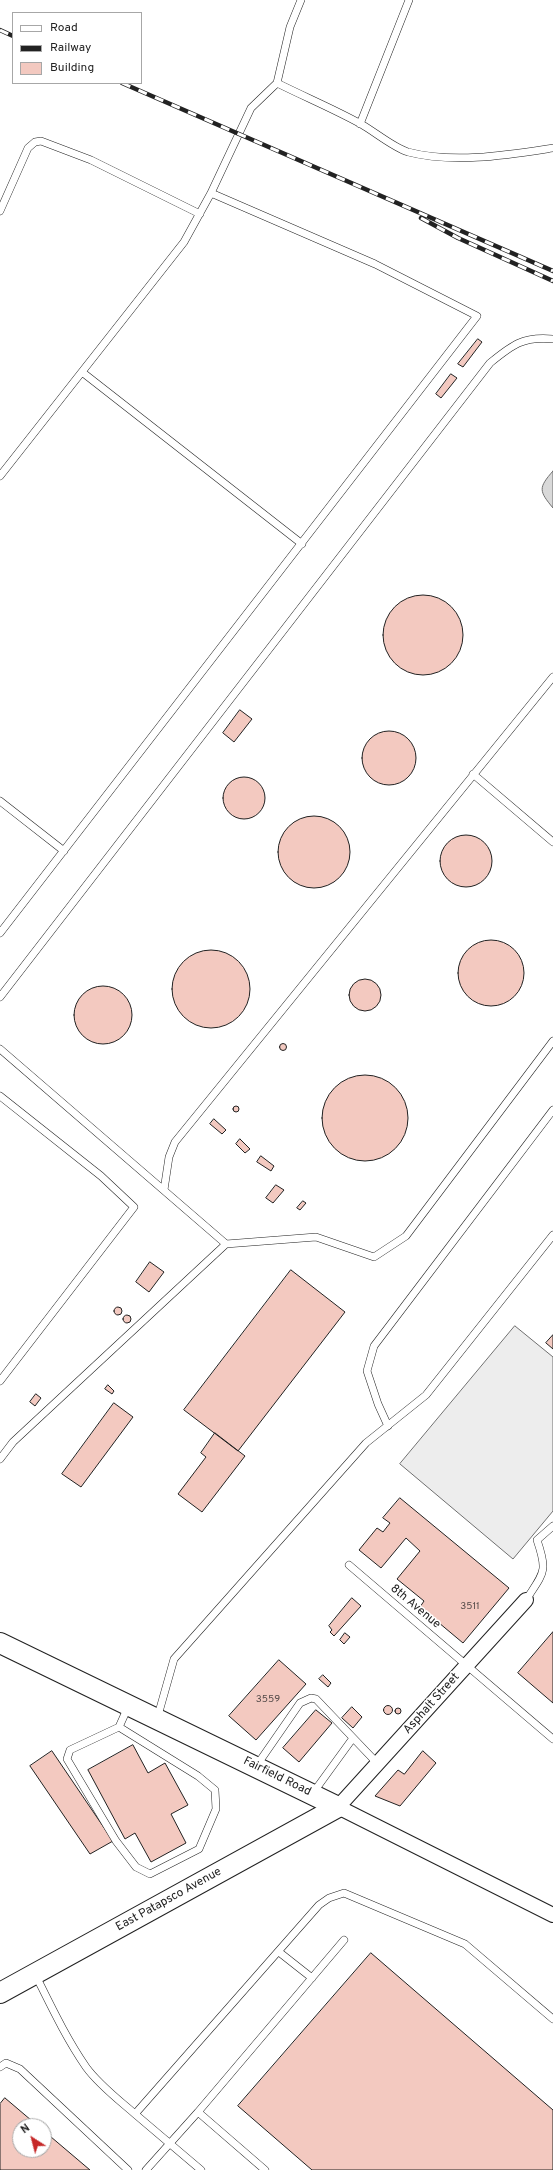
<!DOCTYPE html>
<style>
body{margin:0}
#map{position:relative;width:553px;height:2170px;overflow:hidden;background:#fff;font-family:Overpass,sans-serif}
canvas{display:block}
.legend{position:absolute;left:12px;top:12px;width:130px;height:72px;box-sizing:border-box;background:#fff;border:1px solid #a7a7a7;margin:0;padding:5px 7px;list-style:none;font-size:12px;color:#222}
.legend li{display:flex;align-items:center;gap:8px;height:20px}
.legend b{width:20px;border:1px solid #a7a7a7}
.north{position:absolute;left:12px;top:2118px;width:40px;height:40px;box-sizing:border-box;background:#fff;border:1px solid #a7a7a7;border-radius:50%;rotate:324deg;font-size:11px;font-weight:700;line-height:16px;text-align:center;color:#222}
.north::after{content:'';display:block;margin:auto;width:14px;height:18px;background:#c62828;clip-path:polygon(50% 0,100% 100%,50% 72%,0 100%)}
</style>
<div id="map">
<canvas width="553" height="2170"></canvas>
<ul class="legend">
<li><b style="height:5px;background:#fff"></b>Road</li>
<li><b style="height:5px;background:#222"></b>Railway</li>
<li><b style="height:11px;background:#f3c9c0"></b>Building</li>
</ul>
<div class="north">N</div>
</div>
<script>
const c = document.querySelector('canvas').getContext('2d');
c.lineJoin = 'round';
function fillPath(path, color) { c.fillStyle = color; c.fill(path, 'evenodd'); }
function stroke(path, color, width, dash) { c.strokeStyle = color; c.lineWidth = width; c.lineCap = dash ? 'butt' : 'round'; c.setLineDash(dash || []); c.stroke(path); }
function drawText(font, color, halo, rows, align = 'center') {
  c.font = font + ' Overpass,sans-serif'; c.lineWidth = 3; c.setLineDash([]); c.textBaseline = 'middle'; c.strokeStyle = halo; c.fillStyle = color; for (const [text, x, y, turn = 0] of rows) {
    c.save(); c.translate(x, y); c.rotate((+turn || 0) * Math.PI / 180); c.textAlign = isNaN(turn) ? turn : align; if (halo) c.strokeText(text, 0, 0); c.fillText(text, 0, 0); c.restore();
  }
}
const parking = new Path2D(`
 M515 1326 553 1357V1511L513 1559 400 1464Z`);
fillPath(parking, '#ededed');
stroke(parking, '#6f6f6f', 1);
const water = new Path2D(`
 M553 471V508C539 491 538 488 553 471Z`);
fillPath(water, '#d9d9d9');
stroke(water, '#6f6f6f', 1);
const building = new Path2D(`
 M478 339 482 342 463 367 458 364Z
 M451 374 457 378 441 398 436 394Z
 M383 635a40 40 0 1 1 80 0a40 40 0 1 1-80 0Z
 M240 710 252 719 234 742 223 733Z
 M362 758a27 27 0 1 1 54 0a27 27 0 1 1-54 0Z
 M223 798a21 21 0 1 1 42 0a21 21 0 1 1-42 0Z
 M278 852a36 36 0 1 1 72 0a36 36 0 1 1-72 0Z
 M440 861a26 26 0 1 1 52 0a26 26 0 1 1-52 0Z
 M458 973a33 33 0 1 1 66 0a33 33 0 1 1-66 0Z
 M172 989a39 39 0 1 1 78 0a39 39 0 1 1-78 0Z
 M349 995a16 16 0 1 1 32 0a16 16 0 1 1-32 0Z
 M74 1015a29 29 0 1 1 58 0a29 29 0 1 1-58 0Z
 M279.5 1047a3.5 3.5 0 1 1 7 0a3.5 3.5 0 1 1-7 0Z
 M322 1118a43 43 0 1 1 86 0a43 43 0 1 1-86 0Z
 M233 1109a3 3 0 1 1 6 0a3 3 0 1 1-6 0Z
 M214 1119 226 1130 222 1134 210 1124Z
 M240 1139 250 1149 245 1153 236 1144Z
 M261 1156 274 1166 271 1171 257 1162Z
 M276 1185 284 1190 273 1203 266 1198Z
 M303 1201 306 1203 300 1210 297 1208Z
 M150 1262 164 1272 149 1292 136 1282Z
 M291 1270 345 1312 238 1451 184 1410Z
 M114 1311a4 4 0 1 1 8 0a4 4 0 1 1-8 0Z
 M123 1319a4 4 0 1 1 8 0a4 4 0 1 1-8 0Z
 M553 1335V1349L546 1343Z
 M108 1385 114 1391 112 1394 105 1389Z
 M36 1394 41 1398 35 1406 30 1402Z
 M114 1403 133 1417 81 1487 62 1474Z
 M215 1433 245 1456 202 1512 178 1494 206 1457 201 1453Z
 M400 1498 509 1588 463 1643 420 1607 424 1601 397 1579 420 1551 406 1538 381 1568 359 1550 377 1528 383 1532 390 1523 383 1518Z
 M352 1598 361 1606 334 1636 330 1632 332 1630 329 1626Z
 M553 1632V1703L518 1673Z
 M345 1633 350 1637 344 1644 340 1640Z
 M279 1660 306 1684 256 1740 229 1716Z
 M323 1675 331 1683 328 1687 319 1679Z
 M383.5 1710a4.5 4.5 0 1 1 9 0a4.5 4.5 0 1 1-9 0Z
 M352 1707 362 1717 353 1728 342 1718Z
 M395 1711a3 3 0 1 1 6 0a3 3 0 1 1-6 0Z
 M316 1710 332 1723 299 1762 283 1748Z
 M133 1745 148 1773 165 1763 188 1805 171 1814 186 1843 151 1862 135 1833 125 1839 88 1770Z
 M52 1751 113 1841 90 1854 30 1766Z
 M423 1751 436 1763 400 1806 375 1796 398 1770 404 1774Z
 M371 1953 553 2110V2170H312L238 2106Z
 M5 2098 38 2126H20V2150H44V2131L90 2170H0V2104Z`);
fillPath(building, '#f3c9c0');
stroke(building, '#222', 1);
const lane = new Path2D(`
 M277 83C305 97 334 109 361 124 375 132 394 148 408 152 454 164 507 155 553 148
 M360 124 409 0
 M211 193 251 108 277 83 290 27 301 0
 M0 211 28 148 35 142 41 141 91 160 200 214
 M82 372 302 544
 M0 476 184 242 211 193 375 264 477 316 0 933
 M473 774 553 842
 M0 801 64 851
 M0 997 490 363C512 345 523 336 553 339
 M0 1049 226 1244 13 1442 0 1459
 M0 1096 101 1176 134 1207 0 1381
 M164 1190 169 1157 175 1142 553 677
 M226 1244 316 1237 374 1257 406 1236 553 1041
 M388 1426 378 1404 367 1371 374 1346 553 1110
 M349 1565 553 1739
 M526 1600C544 1572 548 1572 537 1540L553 1526
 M157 1719 174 1659 366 1443 426 1395 553 1235
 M119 1727 198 1776 215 1790 216 1809 199 1849 150 1874 136 1867 116 1841 67 1759 70 1750 119 1727 128 1707
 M257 1765 300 1703 311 1698 316 1699 378 1764
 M313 1793 353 1738
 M279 1952 312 1978
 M35 1974C51 2006 66 2038 86 2067 99 2085 119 2100 135 2114
 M0 2067 6 2063 20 2069 128 2170
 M198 2112 344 1940
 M146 2170 198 2112 265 2170
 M201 2170 135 2114 319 1905 329 1898 344 1893 465 1944 553 2019`);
const street = new Path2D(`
 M526 1600 338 1807 553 1915`);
const secondary = new Path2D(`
 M0 1643 338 1807
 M0 1993 338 1807`);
stroke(lane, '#222', 8);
stroke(street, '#222', 16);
stroke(secondary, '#222', 22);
stroke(lane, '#fff', 7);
stroke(street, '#fff', 14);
stroke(secondary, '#fff', 20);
const rail = new Path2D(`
 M0 30 13 36
 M122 83 553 271
 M421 218 458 238 553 281`);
stroke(rail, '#222', 4.5);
stroke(rail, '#fff', 3, [9]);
drawText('10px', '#564c4a', null, [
 ["3511",470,1607],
 ["3559",268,1700]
]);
drawText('12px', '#222', '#fff', [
 ["8th Avenue",415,1607,40],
 ["Asphalt Street",432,1704,-48],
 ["Fairfield Road",277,1777,26],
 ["East Patapsco Avenue",169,1900,-29]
]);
</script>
